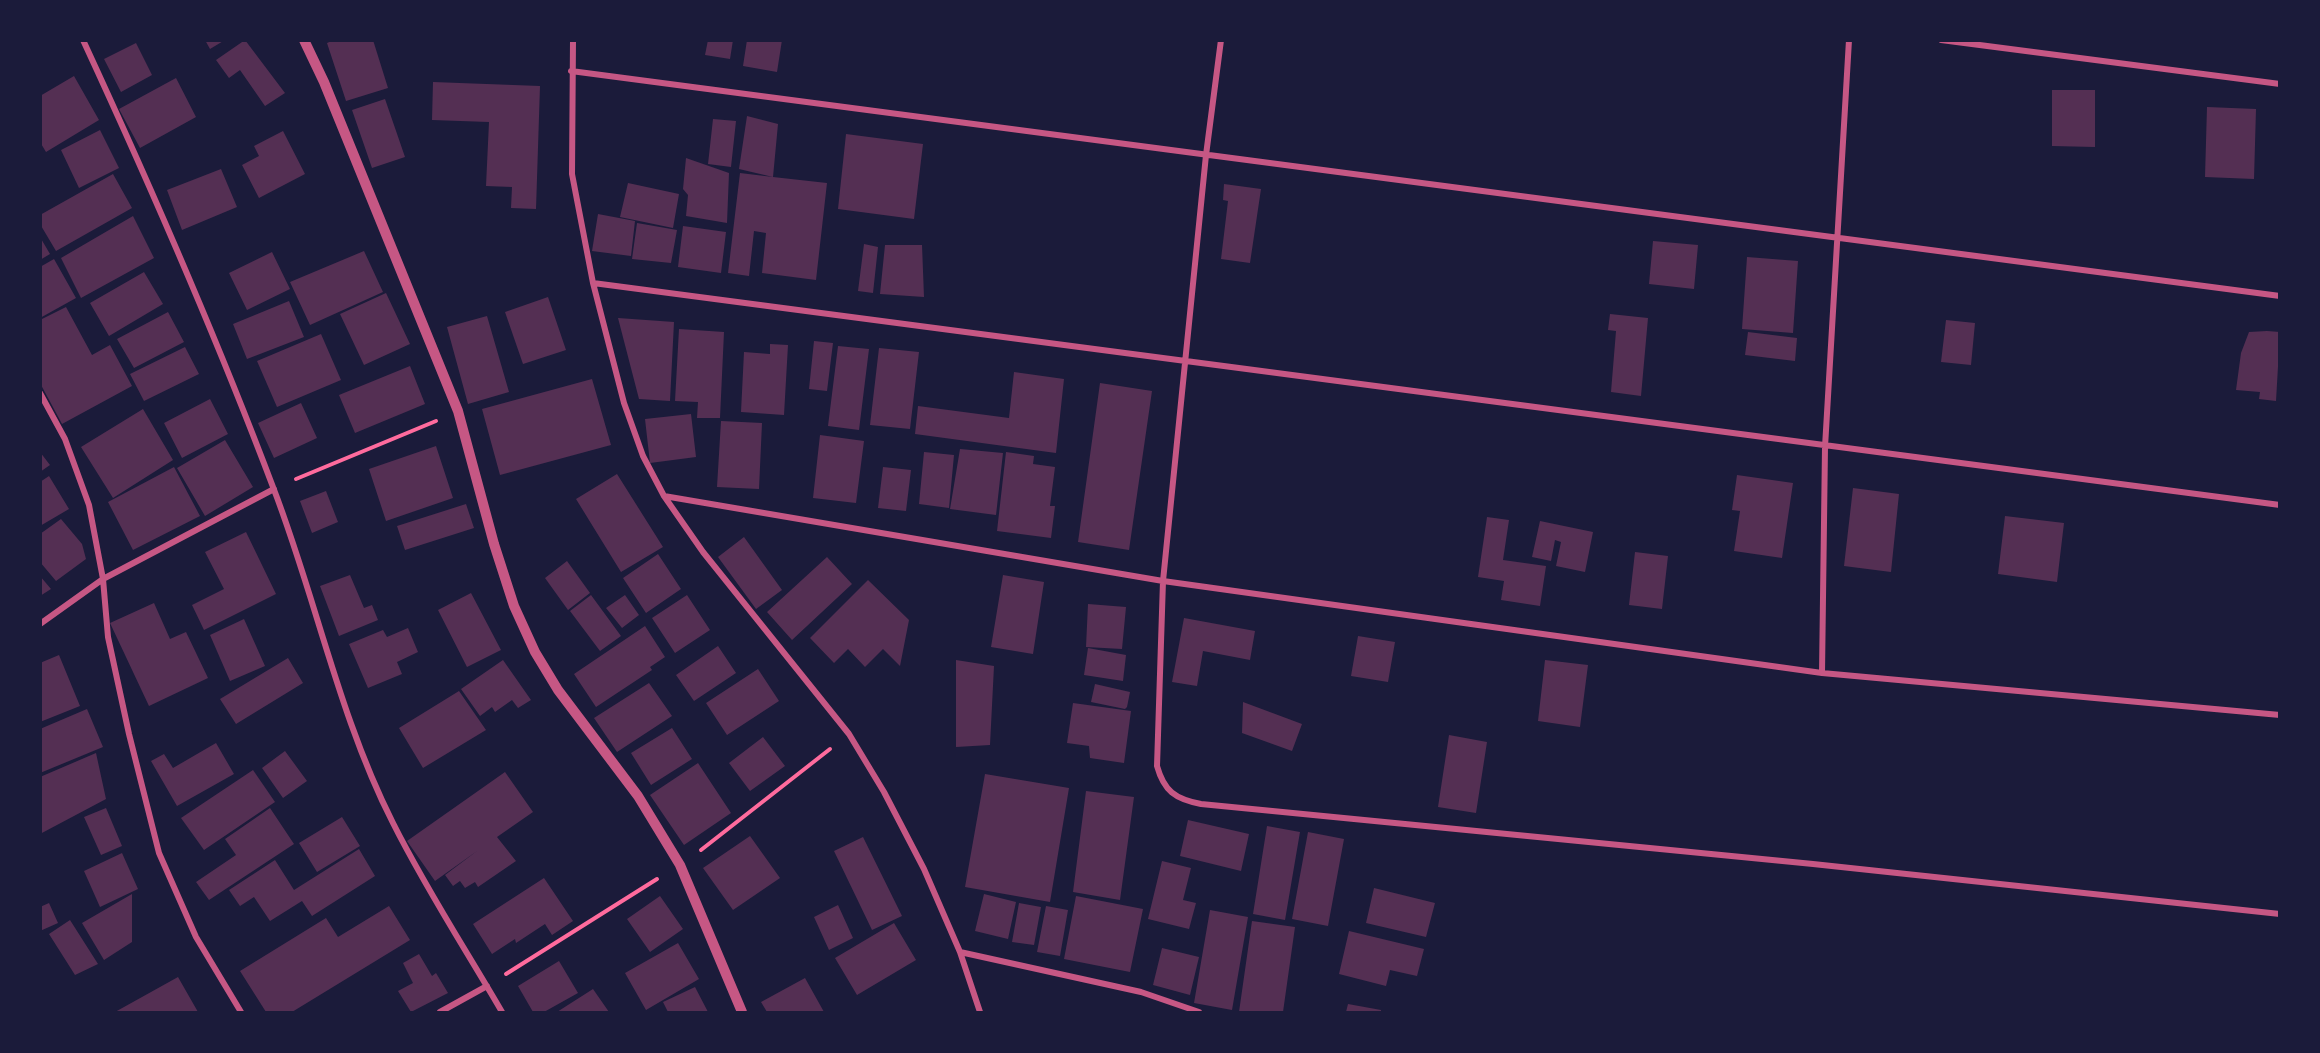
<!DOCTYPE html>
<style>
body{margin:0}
#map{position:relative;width:2320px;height:1053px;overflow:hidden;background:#1b1b3a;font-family:Barlow,sans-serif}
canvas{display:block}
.frame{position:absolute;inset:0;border:42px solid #1b1b3a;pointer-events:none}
</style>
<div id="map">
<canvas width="2320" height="1053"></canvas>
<div class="frame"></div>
</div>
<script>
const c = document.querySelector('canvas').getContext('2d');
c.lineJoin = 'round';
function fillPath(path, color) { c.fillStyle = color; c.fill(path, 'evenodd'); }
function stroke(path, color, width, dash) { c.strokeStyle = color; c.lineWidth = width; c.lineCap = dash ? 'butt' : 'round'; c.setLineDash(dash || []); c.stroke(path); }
fillPath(new Path2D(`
 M205 40H225L210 49Z
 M245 40 285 93 265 106 240 70 229 78 216 60Z
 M334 40H373L388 88 346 101 327 43Z
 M708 40H733L730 59 705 55Z
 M747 40H782L777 72 743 66Z
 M136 43 152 75 121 92 104 59Z
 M74 76 99 120 46 152 40 142V96Z
 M176 78 196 117 140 148 119 109Z
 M433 82 540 86 536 209 511 208 512 187 486 186 489 122 432 120Z
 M2052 90H2095V147L2052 146Z
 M385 99 405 157 372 168 352 110Z
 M2207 107 2256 109 2254 179 2205 177Z
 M747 116 778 124 773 177 827 183 816 280 762 273 766 233 754 231 749 276 728 273 740 173 773 177 739 169Z
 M713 119 736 121 731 167 708 164Z
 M100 130 119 168 79 188 61 150Z
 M283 131 305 174 259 198 242 165 259 156 254 146Z
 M846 134 923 144 914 219 838 209Z
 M686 158 729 173 727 223 686 216 688 195 683 189Z
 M221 169 237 207 182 230 167 190Z
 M113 174 132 208 56 251 40 224V215Z
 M628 183 679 194 673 228 620 217Z
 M1224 184 1261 189 1250 263 1221 259 1228 201 1223 200Z
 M598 214 635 221 631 256 592 251Z
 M133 216 154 258 81 298 61 258Z
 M637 223 677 230 671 263 632 259Z
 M683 226 726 232 721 273 678 267Z
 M40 237 50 254 40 260Z
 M1653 241 1698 245 1694 289 1649 284Z
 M864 244 878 247 873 293 858 291Z
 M885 245H922L924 297 880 294Z
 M364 251 383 292 310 325 290 282Z
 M272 252 290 289 247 310 229 273Z
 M1747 257 1798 261 1793 333 1742 329Z
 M54 259 76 298 40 318V267Z
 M144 272 163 304 109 336 90 303Z
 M386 293 410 344 364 365 340 314Z
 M548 297 566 350 523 364 505 312Z
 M289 301 304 337 247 359 233 324Z
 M66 307 92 355 110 345 132 386 62 424 40 383V320Z
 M168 312 184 342 134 368 117 339Z
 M1610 314 1648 318 1641 396 1611 392 1616 331 1608 330Z
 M487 316 509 392 468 404 447 327Z
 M618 318 674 322 670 401 639 399Z
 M1946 320 1975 323 1971 365 1941 362Z
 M679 329 724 332 720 418H697L698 402 675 401Z
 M2267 331 2280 332 2276 401 2259 399 2260 392 2236 390 2241 353 2249 332Z
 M1748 332 1797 338 1795 361 1745 355Z
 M321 334 341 380 277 407 257 361Z
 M814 341 833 343 827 391 809 389Z
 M770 344 788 345 784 415 741 412 744 352 770 354Z
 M838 346 869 349 859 430 828 426Z
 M185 347 199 374 144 401 130 374Z
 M879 348 919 352 910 429 870 425Z
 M410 366 425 404 355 433 339 395Z
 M1014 372 1064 379 1056 453 915 434 918 406 1009 418Z
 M592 379 611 445 500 475 482 409Z
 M1100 383 1152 391 1129 550 1078 542Z
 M210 399 228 434 182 458 164 423Z
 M301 403 317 438 274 458 258 423Z
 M143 409 173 460 113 498 81 447Z
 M691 414 696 457 650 463 645 419Z
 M721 421 762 423 759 489 717 487Z
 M820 435 864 441 856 503 813 498Z
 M225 440 253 487 205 516 177 468Z
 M436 446 453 498 386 521 369 469Z
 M960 449 1003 453 996 515 950 509Z
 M40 452 50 465 40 472Z
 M924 452 954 455 949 508 919 504Z
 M1006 452 1034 456 1033 464 1055 467 1050 506H1055L1051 538 997 531Z
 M174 467 200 516 133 550 108 502Z
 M883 467 911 470 906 511 878 508Z
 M617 474 663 547 621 572 576 499Z
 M1737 475 1793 483 1782 558 1734 551 1740 511 1732 510Z
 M49 476 69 509 40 526V482Z
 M1853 488 1899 494 1891 572 1844 566Z
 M326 491 338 522 312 533 300 501Z
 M466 504 474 528 405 550 397 526Z
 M2005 516 2064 523 2057 582 1998 574Z
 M1487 517 1509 520 1503 560 1546 566 1540 606 1501 600 1504 581 1478 577Z
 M61 519 82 544 86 559 56 581 40 562V534Z
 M1540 521 1593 532 1585 572 1556 566 1561 542 1555 540 1551 561 1532 557Z
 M246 532 276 594 204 630 192 605 224 589 205 552Z
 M744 537 782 590 756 609 718 557Z
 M1635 552 1668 556 1662 609 1629 605Z
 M658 554 681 589 646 613 623 578Z
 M827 557 852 584 792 640 767 612Z
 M567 561 590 593 568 610 545 578Z
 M350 575 364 608 372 605 378 620 339 636 320 586Z
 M1003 575 1044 582 1033 654 991 647Z
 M40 576 51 589 40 596Z
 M868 580 909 620 900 666 883 649 865 667 848 649 834 663 810 638Z
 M471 593 501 650 467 667 438 610Z
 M591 595 621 636 600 651 570 611Z
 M625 595 639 615 622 628 606 608Z
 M687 595 710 630 675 653 652 618Z
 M154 603 170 639 186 632 208 678 149 706 110 623Z
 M1088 604 1126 607 1122 649 1086 647Z
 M1184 618 1255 631 1250 660 1203 651 1197 686 1172 682Z
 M244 619 265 666 230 681 210 635Z
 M645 626 665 657 650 667 652 670 596 707 574 674Z
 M408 628 418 652 397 662 402 674 368 688 349 644 383 630 387 637Z
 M1358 636 1395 642 1388 682 1351 676Z
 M718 646 736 673 694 701 676 675Z
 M1088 648 1126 655 1123 681 1084 675Z
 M59 655 80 706 40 722V663Z
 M288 658 303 683 236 724 220 699Z
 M503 660 531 700 518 708 512 700 495 712 492 707 480 716 461 689Z
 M956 660 994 666 990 745 956 747Z
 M1545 660 1588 665 1580 727 1538 721Z
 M758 669 779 701 727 735 706 703Z
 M649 683 672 716 617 752 594 718Z
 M1095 684 1130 692 1127 707 1125 709 1091 702Z
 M459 691 486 730 423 768 399 728Z
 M1243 702 1302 724 1292 751 1242 733Z
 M1073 703 1131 711 1124 763 1090 758 1089 746 1067 743Z
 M87 709 103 747 40 773V729Z
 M672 728 692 759 651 785 631 753Z
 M1449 735 1487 742 1476 813 1438 807Z
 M763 737 785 766 750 791 729 763Z
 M216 743 234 774 177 806 151 761 164 754 173 768Z
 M285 751 307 781 283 798 262 768Z
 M96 753 106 799 40 834V777Z
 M698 763 731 813 684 845 650 795Z
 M253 770 275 802 204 850 181 818Z
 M505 772 533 812 497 837 516 861 478 887 475 882 465 888 460 881 453 886 445 875 477 851 435 881 407 841Z
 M985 774 1069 788 1050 902 965 887Z
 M1086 791 1134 797 1120 900 1073 892Z
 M106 808 122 846 101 855 84 817Z
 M270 808 294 844 209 900 196 882 236 855 225 839Z
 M342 817 360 846 317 872 299 843Z
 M1188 820 1249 834 1241 871 1180 856Z
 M1267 826 1300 832 1285 920 1253 914Z
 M1308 832 1344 839 1328 926 1292 919Z
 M750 836 780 878 733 910 703 868Z
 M863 837 902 916 872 930 834 851Z
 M359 849 375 876 312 916 302 901 270 921 254 897 240 906 229 890 275 860 294 890Z
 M122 853 138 889 100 907 84 871Z
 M1162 861 1191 868 1183 900 1196 903 1189 929 1148 919Z
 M544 878 573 921 552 935 545 924 516 943 515 939 492 954 473 924Z
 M1374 888 1435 903 1426 937 1366 923Z
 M132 894V942L104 960 82 923Z
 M984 894 1016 902 1008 939 975 931Z
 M660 896 683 929 650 952 627 919Z
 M1076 896 1143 909 1130 972 1064 959Z
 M49 903 58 923 40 931V907Z
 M1019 903 1041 907 1034 945 1012 942Z
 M838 905 853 938 829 950 814 917Z
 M389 906 410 940 292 1012H266L240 971 326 918 338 937Z
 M1046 906 1068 910 1060 956 1037 952Z
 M1210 910 1248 917 1232 1010 1194 1003Z
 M70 920 98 964 75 975 49 934Z
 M1252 921 1295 927 1283 1012H1239Z
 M894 923 916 960 857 995 835 958Z
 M1349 931 1424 949 1417 976 1390 970 1386 986 1339 974Z
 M678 943 699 979 646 1010 625 973Z
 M1162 948 1199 957 1190 995 1153 985Z
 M419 954 432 976 436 973 448 993 411 1012 398 991 413 983 403 963Z
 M559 961 578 993 544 1012H533L518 986Z
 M178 977 198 1012H115Z
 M805 978 824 1012H767L761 1002Z
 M695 987 708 1012H668L663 1002Z
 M593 989 609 1012H557Z
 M1348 1004 1381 1010V1012H1346Z`), '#542f53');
stroke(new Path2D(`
 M296 479 436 421
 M701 850 830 749
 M506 974 657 879`), '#ff6b9d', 4);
stroke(new Path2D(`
 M83 40C151 187 216 336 273 487 316 598 339 717 393 823 426 889 466 950 502 1012
 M573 40 572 174 593 283 624 403 643 456 664 496 703 552 849 734 884 792 924 869 960 952 980 1012
 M1221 40 1206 155 1163 581 1157 766C1164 791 1175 799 1201 804L1813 864 2280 914
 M1941 40 2280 84
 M571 71 2280 296
 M593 283 2280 505
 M40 393 65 439 89 505 103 579 108 637 129 734 159 853 196 937 241 1012
 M664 496 1163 581 1822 673 2280 715
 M40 624 103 579 274 489
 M1822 673 1825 447 1849 40
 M960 952 1141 992 1199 1012
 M440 1012 487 986`), '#c65784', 6);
stroke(new Path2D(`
 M304 40 324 82 458 411 494 544 514 606 535 652 558 690 638 796 680 865 742 1012`), '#c65784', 10);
</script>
